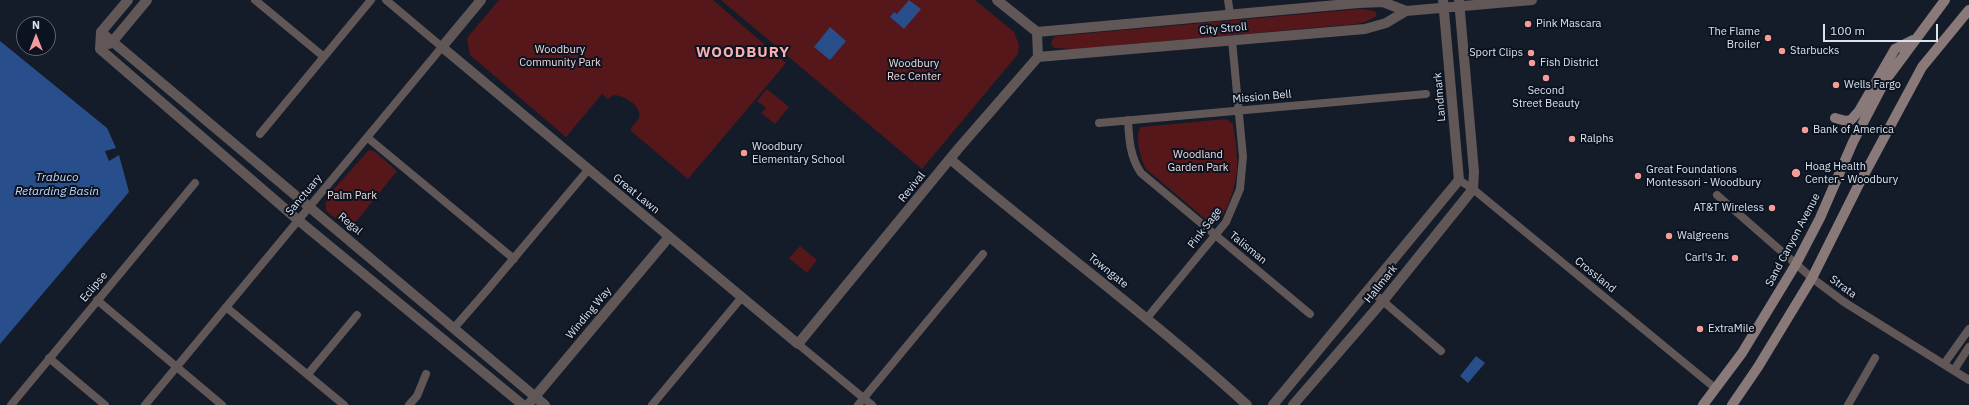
<!DOCTYPE html>
<style>
body{margin:0}
#map{position:relative;width:1969px;height:405px;overflow:hidden;background:#141c2a;font-family:"IBM Plex Sans",sans-serif}
canvas{display:block}
.north{position:absolute;left:16px;top:16px;width:40px;height:40px;box-sizing:border-box;background:#0b1320;border:1px solid #5f6671;border-radius:50%;rotate:0deg;font-size:11px;font-weight:700;line-height:16px;text-align:center;color:#dce2eb}
.north::after{content:'';display:block;margin:auto;width:14px;height:18px;background:#f59b9a;clip-path:polygon(50% 0,100% 100%,50% 72%,0 100%)}
.scale{position:absolute;left:1823px;top:24px;width:115px;height:18px;box-sizing:border-box;border:2px solid #dce2eb;border-top:0;padding-left:5px;font-size:12px;line-height:14px;white-space:nowrap;color:#dce2eb;-webkit-text-stroke:3px #0b1320;paint-order:stroke}
</style>
<div id="map">
<canvas width="1969" height="405"></canvas>
<div class="north">N</div>
<div class="scale">100 m</div>
</div>
<script>
const c = document.querySelector('canvas').getContext('2d');
c.lineJoin = 'round';
function fillPath(path, color) { c.fillStyle = color; c.fill(path, 'evenodd'); }
function stroke(path, color, width, dash) { c.strokeStyle = color; c.lineWidth = width; c.lineCap = dash ? 'butt' : 'round'; c.setLineDash(dash || []); c.stroke(path); }
function drawText(font, color, halo, rows, align = 'center') {
  c.font = font + ' "IBM Plex Sans",sans-serif'; c.lineWidth = 4; c.setLineDash([]); c.textBaseline = 'middle'; c.strokeStyle = halo; c.fillStyle = color; for (const [text, x, y, turn = 0] of rows) {
    c.save(); c.translate(x, y); c.rotate((+turn || 0) * Math.PI / 180); c.textAlign = isNaN(turn) ? turn : align; if (halo) c.strokeText(text, 0, 0); c.fillText(text, 0, 0); c.restore();
  }
}
fillPath(new Path2D(`
 M499 0H713L786 63 688 179 631 131V128C633 125 638 121 639 118 643 105 622 95 614 95L608 99 602 94 566 137 470 55 467 38Z
 M721 0H975L1014 32 1019 45 1018 54 922 169Z
 M1360 9 1375 11 1377 16 1365 22 1356 24 1075 49 1055 48 1051 45 1053 38 1057 36Z
 M767 89 789 107 775 124 761 113 766 108 757 101Z
 M1226 119 1233 124C1235 139 1238 153 1237 168 1237 181 1226 225 1210 223L1146 169C1141 161 1134 134 1141 127Z
 M369 150 374 151 397 171 350 229 326 211V198Z
 M800 246 817 260 807 273 789 258Z`), '#56171b');
fillPath(new Path2D(`
 M909 0 921 9 904 29 890 17 894 12 897 14Z
 M830 27 846 41 830 60 814 47Z
 M0 41 107 128 116 148 105 151 109 161 119 155 129 192 0 344Z
 M1476 356 1485 363 1468 383 1460 376Z`), '#294e8c');
stroke(new Path2D(`
 M255 0 324 57
 M1228 0 1230 14
 M1128 120C1129 139 1130 157 1141 173L1310 314
 M1099 123 1426 94
 M260 134 371 0
 M368 138 514 259
 M1459 180 1473 189 1715 388
 M1717 195 1812 278 1844 302 1969 380
 M1370 290 1441 351
 M97 300 222 405
 M226 307 344 405
 M1147 318 1226 222 1240 189 1243 157 1232 40
 M454 328 488 289 588 170
 M798 344 872 405
 M49 358 105 405
 M1944 364 1969 329
 M1954 370 1969 347
 M308 374 357 315
 M11 405 195 183
 M145 405 442 47 386 0
 M409 405 417 396 426 374
 M652 405 742 297
 M858 405 983 254
 M1848 405 1875 358`), '#615757', 8);
stroke(new Path2D(`
 M481 0 442 47 798 344 958 149 1038 57 1037 32 997 0
 M101 32 545 405
 M1037 32 1359 3 1383 2 1406 11
 M109 44 113 41 147 0
 M100 49 298 220 523 405
 M100 49 101 32 128 0
 M1038 57 1365 29 1386 23 1406 11 1532 0
 M950 159C1048 242 1152 318 1247 405
 M528 405 669 237
 M1273 405 1459 180 1443 0
 M1293 405 1383 301 1473 189 1474 172 1459 0`), '#615757', 10);
stroke(new Path2D(`
 M1835 118 1846 121 1851 120 1859 111 1895 49 1913 40
 M1703 405 1742 353 1796 264 1820 218 1853 142 1885 81 1945 0
 M1732 405 1758 367 1812 278 1858 186 1922 67 1969 10`), '#897978', 10);
for (const [x, y, r, color] of [
 [1528,24,4,"#f59b9a"],
 [1768,38,4,"#f59b9a"],
 [1782,51,4,"#f59b9a"],
 [1531,53,4,"#f59b9a"],
 [1532,63,4,"#f59b9a"],
 [1546,78,4,"#f59b9a"],
 [1836,85,4,"#f59b9a"],
 [1805,130,4,"#f59b9a"],
 [1572,139,4,"#f59b9a"],
 [744,153,4,"#f59b9a"],
 [1796,173,5,"#f59b9a"],
 [1638,176,4,"#f59b9a"],
 [1772,208,4,"#f59b9a"],
 [1669,236,4,"#f59b9a"],
 [1735,258,4,"#f59b9a"],
 [1700,329,4,"#f59b9a"]
]) { const dot = new Path2D(); dot.arc(x, y, r, 0, 2 * Math.PI); c.fillStyle = color; c.fill(dot); stroke(dot, '#0b1320', 1.5); }
drawText('11px', '#dce2eb', '#0b1320', [
 ["Pink Mascara",1536,24],
 ["The Flame",1760,32,"right"],
 ["Broiler",1760,45,"right"],
 ["Starbucks",1790,51],
 ["Sport Clips",1523,53,"right"],
 ["Fish District",1540,63],
 ["Wells Fargo",1844,85],
 ["Second",1546,91,"center"],
 ["Street Beauty",1546,104,"center"],
 ["Bank of America",1813,130],
 ["Ralphs",1580,139],
 ["Woodbury",752,147],
 ["Elementary School",752,160],
 ["Hoag Health",1805,167],
 ["Center - Woodbury",1805,180],
 ["Great Foundations",1646,170],
 ["Montessori - Woodbury",1646,183],
 ["AT&T Wireless",1764,208,"right"],
 ["Walgreens",1677,236],
 ["Carl's Jr.",1727,258,"right"],
 ["ExtraMile",1708,329]
], 'left');
drawText('11px', '#dce2eb', '#0b1320', [
 ["City Stroll",1223,29,-5],
 ["Mission Bell",1262,97,-5],
 ["Landmark",1440,97,-95],
 ["Revival",912,187,-51],
 ["Great Lawn",636,194,39],
 ["Sanctuary",304,195,-50],
 ["Regal",350,224,40],
 ["Pink Sage",1205,228,-53],
 ["Sand Canyon Avenue",1793,240,-62],
 ["Talisman",1248,248,39],
 ["Towngate",1108,271,39],
 ["Crossland",1595,275,39],
 ["Hallmark",1381,284,-51],
 ["Eclipse",94,287,-50],
 ["Strata",1843,287,36],
 ["Winding Way",589,313,-50]
]);
drawText('11px', '#f1d8d7', '#0b1320', [
 ["Woodbury",560,50],
 ["Community Park",560,63],
 ["Woodbury",914,64],
 ["Rec Center",914,77],
 ["Woodland",1198,155],
 ["Garden Park",1198,168],
 ["Palm Park",352,196]
]);
drawText('italic 12px', '#bfd6fa', '#0b1320', [
 ["Trabuco",57,178],
 ["Retarding Basin",57,192]
]);
c.letterSpacing = '1px';
drawText('bold 15px', '#f5b1b0', '#0b1320', [
 ["WOODBURY",743,53]
]);
c.letterSpacing = '0px';
</script>
